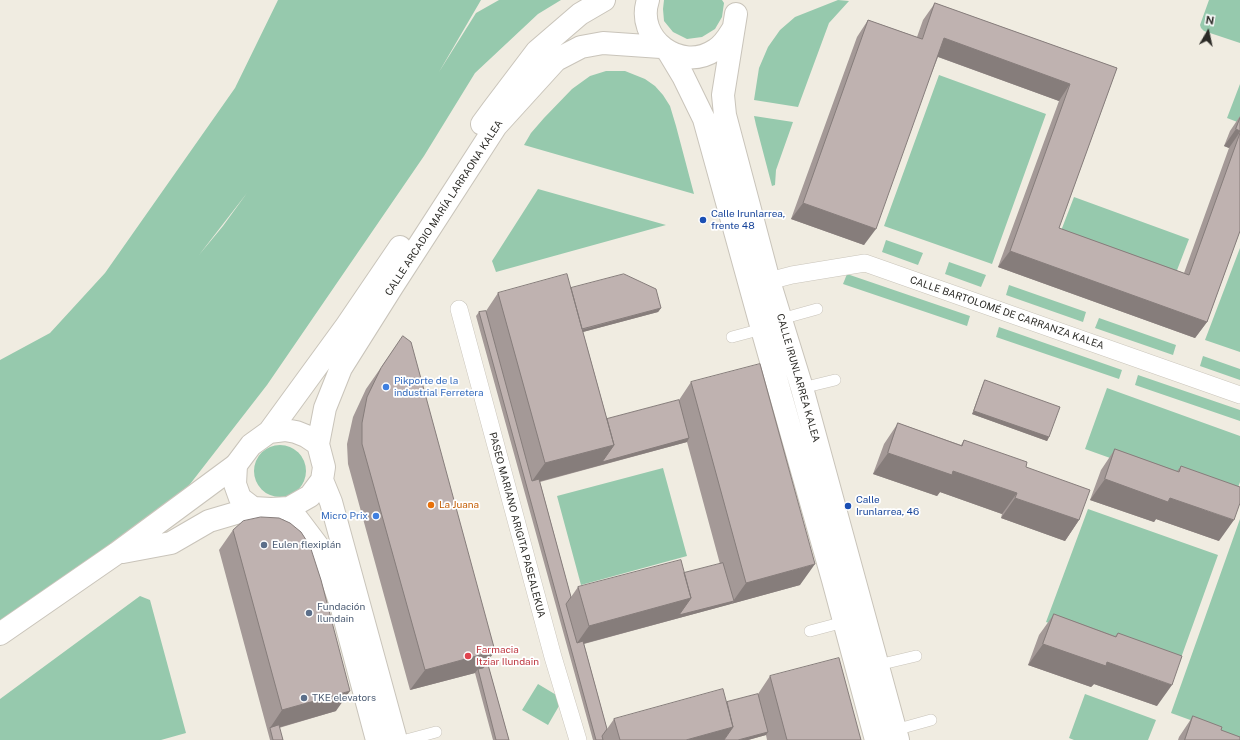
<!DOCTYPE html>
<meta charset="utf-8">
<style>
body{margin:0}
#map{position:relative;width:1240px;height:740px;overflow:hidden;background:#f0ece1;font-family:"Public Sans",sans-serif}
canvas{display:block}
.north{position:absolute;left:1188px;top:12px;width:40px;height:40px;-webkit-text-stroke:3px #fff;paint-order:stroke;rotate:9deg;font-size:11px;font-weight:700;line-height:16px;text-align:center;color:#2b2a26}
.north::after{content:'';display:block;margin:auto;width:14px;height:18px;background:#2b2a26;clip-path:polygon(50% 0,100% 100%,50% 72%,0 100%)}
</style>
<div id="map">
<canvas width="1240" height="740"></canvas>
<div class="north">N</div>
</div>
<script>
const c = document.querySelector('canvas').getContext('2d');
c.lineJoin = 'round';
function fillPath(path, color) { c.fillStyle = color; c.fill(path, 'evenodd'); }
function stroke(path, color, width, dash) { c.strokeStyle = color; c.lineWidth = width; c.lineCap = dash ? 'butt' : 'round'; c.setLineDash(dash || []); c.stroke(path); }
function drawText(font, color, halo, rows, align = 'center') {
  c.font = font + ' "Public Sans",sans-serif'; c.lineWidth = 3.5; c.setLineDash([]); c.textBaseline = 'middle'; c.strokeStyle = halo; c.fillStyle = color; for (const [text, x, y, turn = 0] of rows) {
    c.save(); c.translate(x, y); c.rotate((+turn || 0) * Math.PI / 180); c.textAlign = isNaN(turn) ? turn : align; if (halo) c.strokeText(text, 0, 0); c.fillText(text, 0, 0); c.restore();
  }
}
fillPath(new Path2D(`
 M278 0H481L439 72 476 13 499 0H561L538 14 475 73 424 156 267 385 187 488 0 640V360L50 333 105 273 235 88ZM247 193 223 226 199 255Z
 M664 0H722L724 3 722 17 715 29 702 37 687 39 673 32 664 21 663 9Z
 M838 0 849 1 829 23 798 107 754 100 759 68 768 47 780 30 795 17Z
 M1209 0H1240V43L1204 31 1201 28 1200 25Z
 M606 71H625L645 79 655 86 663 95 670 106 676 126 694 194 524 145 531 133 544 118 572 89 590 76Z
 M939 75 1046 114 992 264 884 226Z
 M1240 84V123L1227 118Z
 M754 116 793 122 776 170 775 185 772 186 756 125Z
 M538 189 666 225 496 272 492 261Z
 M1074 197 1189 239 1174 278 1059 236Z
 M886 240 923 253 918 265 882 252Z
 M1240 248V352L1205 340Z
 M949 262 986 275 981 287 945 274Z
 M847 274 970 316 967 326 843 284Z
 M1009 285 1086 312 1083 322 1006 295Z
 M1099 318 1176 345 1173 355 1095 328Z
 M999 327 1122 370 1119 379 996 337Z
 M1203 356 1240 369V380L1200 366Z
 M1138 375 1240 410V421L1135 385Z
 M1107 388 1240 436V482L1233 502 1085 449Z
 M254 471a26 26 0 1 1 52 0a26 26 0 1 1-52 0Z
 M663 468 687 556 581 585 557 496Z
 M1088 509 1218 555 1177 669 1046 622Z
 M1240 519V738L1171 713Z
 M140 596 150 600 186 733 161 740H0V699Z
 M538 684 563 699 548 725 522 710Z
 M1085 694 1156 720 1148 740H1074L1069 738Z`), '#96c9ad');
const service = new Path2D(`
 M781 319 817 309
 M732 337 762 329
 M802 388 835 380
 M810 631 844 622
 M878 665 916 656
 M895 730 931 720
 M406 740 436 732`);
const pedestrian = new Path2D(`
 M769 281 792 275 865 263 1240 395
 M459 309 553 657 578 740`);
const minor = new Path2D(`
 M123 552 171 543 209 521 253 508
 M0 634 117 553 236 465`);
const tertiary = new Path2D(`
 M648 0C635 39 681 73 715 50 724 45 728 37 733 29
 M736 14 723 95 725 115 769 281 802 388 898 740
 M668 51 683 76 704 119 762 329 833 580 876 740
 M482 124 493 109 537 51 580 14 604 0
 M285 430 296 432 306 436 318 444 324 467 322 480 310 496 289 508 271 509 253 508 240 498 235 484 236 465 251 445 269 432Z
 M269 432 347 325 400 247
 M318 444 325 408 341 368 392 287 496 126 556 60 581 47 603 43 661 47
 M322 480 331 502 396 740
 M289 508 323 553 341 605 377 740`);
stroke(service, '#c9c4ba', 12);
stroke(pedestrian, '#c9c4ba', 18);
stroke(minor, '#c9c4ba', 24);
stroke(tertiary, '#c9c4ba', 24);
stroke(service, '#fff', 11);
stroke(pedestrian, '#fff', 17);
stroke(minor, '#fff', 22);
stroke(tertiary, '#fff', 22);
fillPath(new Path2D(`
 M935 3 1117 68 1059 228 1184 273 1229 148 1224 146 1230 131 1240 116V231L1207 322 1195 338 998 267 1059 101 938 57 864 245 791 219 857 37 868 20 917 37 923 20Z
 M571 288 661 308 658 312 583 332 607 419 679 400 691 382 800 585 584 644 607 729 614 719 727 702 758 694 770 676 861 740H767L766 735 748 740H593L476 316 479 312 486 311 498 293ZM687 442 720 564 684 573 578 587 571 597 540 482Z
 M403 336 495 651 487 661 509 740H493L475 673 410 690 348 464 347 444 353 417 366 389Z
 M985 380 1049 437 1047 441 972 414 983 384Z
 M898 423 961 445 964 440 1026 467 1079 520 1065 541 1001 518 1002 514 940 492 937 496 873 474 884 444Z
 M1115 449 1177 471 1181 466 1219 541 1156 519 1154 522 1090 500 1101 470Z
 M233 530 336 711 279 728 283 740H270L219 550Z
 M1054 614 1115 636 1118 633 1157 706 1094 684 1091 687 1028 665 1039 635Z
 M1193 716 1240 740H1178L1179 737Z`), '#a49997');
fillPath(new Path2D(`
 M944 38 1070 84 1059 101 933 55Z
 M1236 129 1240 131V132L1229 148 1224 146Z
 M803 203 876 229 864 245 791 219Z
 M1010 251 1207 322 1195 338 998 267Z
 M661 308 658 312 564 337 567 334Z
 M974 411 1049 437 1047 441 972 414Z
 M689 438 687 442 530 484 545 463 614 445Z
 M888 453 953 471 1017 493 1002 514 940 492 937 496 873 474Z
 M1105 479 1170 498 1234 520 1219 541 1156 519 1154 522 1090 500Z
 M1015 498 1079 520 1065 541 1001 518Z
 M815 564 800 585 731 604 746 583Z
 M691 598 734 601 731 604 575 646 589 626Z
 M1043 644 1107 662 1172 685 1157 706 1094 684 1091 687 1028 665Z
 M495 651 480 672 478 669 475 673 410 690 425 670Z
 M350 691 336 711 270 730V728L282 710Z
 M733 727 724 740H686Z
 M768 732 766 735 748 740H738Z`), '#867d7b');
const building = new Path2D(`
 M935 3 1117 68 1059 228 1189 275 1240 133V231L1207 322 1010 251 1070 84 944 38 876 229 803 203 868 20 922 39Z
 M1240 118V131L1236 129Z
 M567 274 614 445 545 463 498 293Z
 M624 274 656 289 661 308 582 329 571 288Z
 M486 311 532 481 539 479 571 597 566 604 577 643 583 641 607 729 602 736 603 740H596L479 312Z
 M403 336 411 342 495 651 425 670 362 444V423L367 397 381 368Z
 M760 364 815 564 746 583 691 382Z
 M985 380 1060 407 1049 437 974 411Z
 M679 400 689 438 602 462 614 445 607 419Z
 M898 423 962 446 964 440 1027 462 1026 467 1090 490 1079 520 1015 498 1017 493 953 471 952 475 888 453Z
 M1115 449 1179 472 1181 466 1240 487V503L1234 520 1170 498 1168 502 1105 479Z
 M261 517 279 518 290 523 301 532 310 546 321 580 350 691 282 710 233 530 243 521Z
 M681 560 691 598 589 626 578 587Z
 M723 563 734 601 679 615 691 598 684 573Z
 M1054 614 1116 637 1118 633 1182 656 1172 685 1107 662 1106 666 1043 644Z
 M839 658 861 740H787L770 676Z
 M487 661 509 740H496L478 669 483 668Z
 M723 689 733 727 686 740H620L614 719Z
 M758 694 768 732 738 740H724L733 727 727 702Z
 M1193 716 1222 727 1221 730 1240 737V740H1185Z
 M279 725 283 740H273L270 728Z`);
fillPath(building, '#bfb2b0');
stroke(building, '#867d7b', 1);
for (const [x, y, r, color] of [
 [703,220,4,"#1a4fb4"],
 [386,387,4,"#3f7fe0"],
 [431,505,4,"#e8710a"],
 [848,506,4,"#1a4fb4"],
 [376,516,4,"#3f7fe0"],
 [264,545,4,"#5c6f8a"],
 [309,613,4,"#5c6f8a"],
 [468,656,4,"#e0444e"],
 [304,698,4,"#5c6f8a"]
]) { const dot = new Path2D(); dot.arc(x, y, r, 0, 2 * Math.PI); c.fillStyle = color; c.fill(dot); stroke(dot, '#fff', 1.5); }
drawText('10px', '#2b2a26', '#fff', [
 ["CALLE ARCADIO MARÍA LARRAONA KALEA",444,208,-57],
 ["CALLE BARTOLOMÉ DE CARRANZA KALEA",1007,313,19],
 ["CALLE IRUNLARREA KALEA",798,378,74],
 ["PASEO MARIANO ARIGITA PASEALEKUA",517,525,75]
]);
drawText('10px', '#164399', '#fff', [
 ["Calle Irunlarrea,",711,214],
 ["frente 48",711,226],
 ["Calle",856,500],
 ["Irunlarrea, 46",856,512]
], 'left');
drawText('10px', '#366cbe', '#fff', [
 ["Pikporte de la",394,381],
 ["industrial Ferretera",394,393],
 ["Micro Prix",368,516,"right"]
], 'left');
drawText('10px', '#c56008', '#fff', [
 ["La Juana",439,505]
], 'left');
drawText('10px', '#4e5e75', '#fff', [
 ["Eulen flexiplán",272,545],
 ["Fundación",317,607],
 ["Ilundain",317,619],
 ["TKE elevators",312,698]
], 'left');
drawText('10px', '#be3a42', '#fff', [
 ["Farmacia",476,650],
 ["Itziar Ilundain",476,662]
], 'left');
</script>
